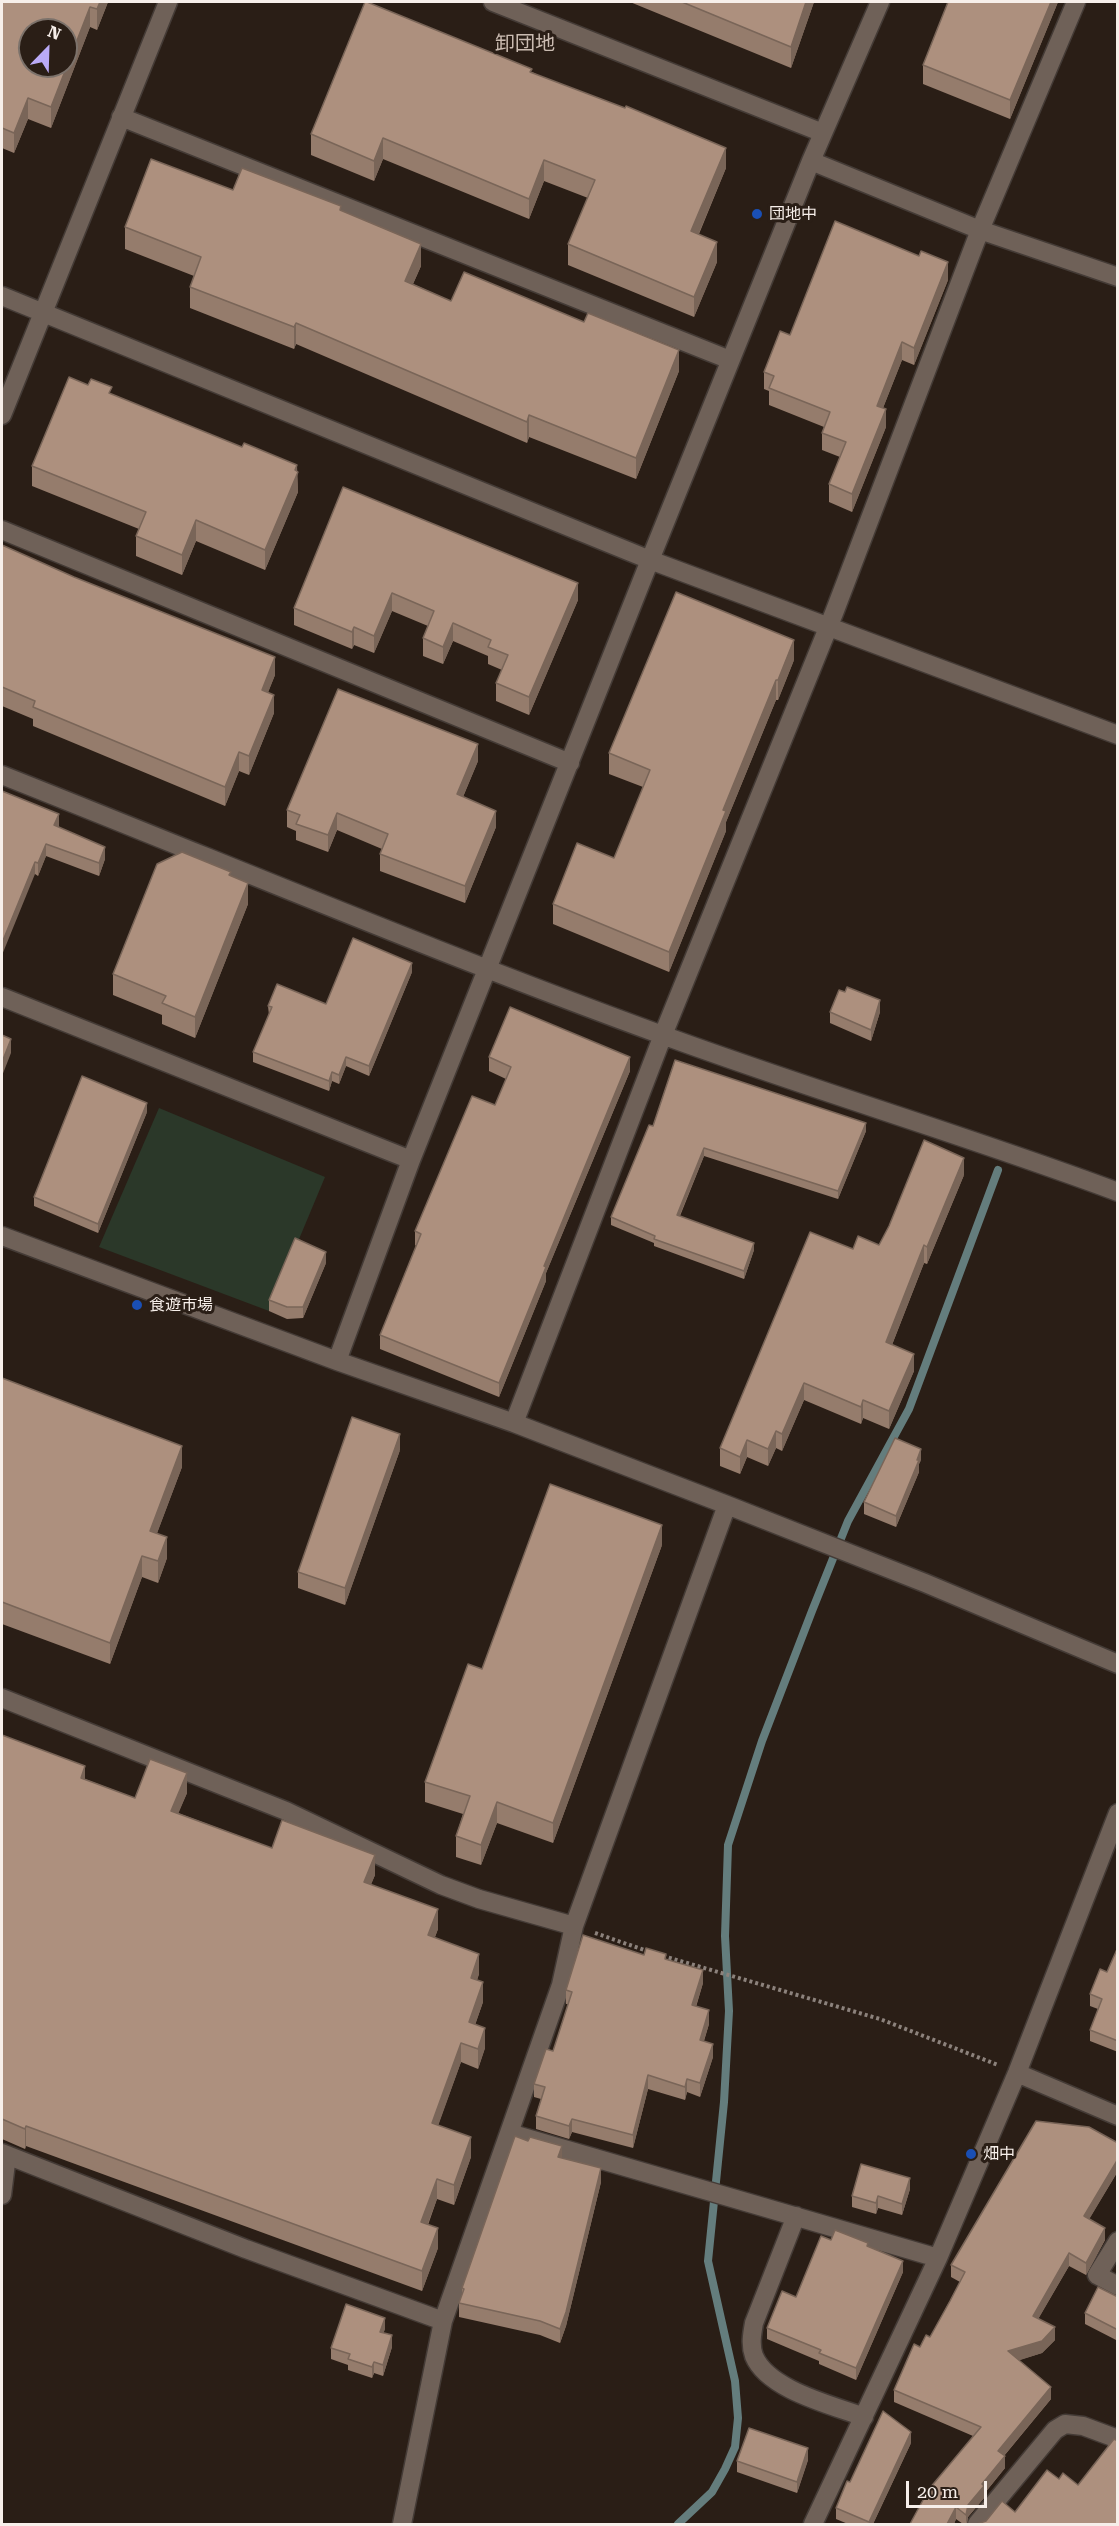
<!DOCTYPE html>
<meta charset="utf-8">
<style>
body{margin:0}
#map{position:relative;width:1119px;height:2526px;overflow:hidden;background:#2a1e16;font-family:"Roboto Serif",serif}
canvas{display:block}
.frame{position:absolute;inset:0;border:3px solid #f7efea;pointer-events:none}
.north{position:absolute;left:18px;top:18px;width:60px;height:60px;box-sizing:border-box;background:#2a1e16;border:2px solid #7c726b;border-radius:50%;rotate:23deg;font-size:16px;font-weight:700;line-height:24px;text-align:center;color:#f7efea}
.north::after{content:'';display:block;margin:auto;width:21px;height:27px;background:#baaaf6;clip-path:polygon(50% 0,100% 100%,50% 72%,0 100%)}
.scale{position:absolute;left:906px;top:2481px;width:81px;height:27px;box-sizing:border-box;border:3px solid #f7efea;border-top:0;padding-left:8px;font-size:18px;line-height:21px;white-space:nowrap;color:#f7efea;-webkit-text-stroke:4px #2a1e16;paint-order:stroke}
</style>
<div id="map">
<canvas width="1119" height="2526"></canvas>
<div class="frame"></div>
<div class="north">N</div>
<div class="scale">20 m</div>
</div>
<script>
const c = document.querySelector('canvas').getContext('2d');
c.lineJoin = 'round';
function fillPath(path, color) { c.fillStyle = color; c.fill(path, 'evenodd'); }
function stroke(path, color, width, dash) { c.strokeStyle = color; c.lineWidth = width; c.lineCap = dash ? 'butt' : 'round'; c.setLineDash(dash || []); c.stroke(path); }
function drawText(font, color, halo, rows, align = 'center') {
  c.font = font + ' "Roboto Serif","Noto Sans JP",serif'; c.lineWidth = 6; c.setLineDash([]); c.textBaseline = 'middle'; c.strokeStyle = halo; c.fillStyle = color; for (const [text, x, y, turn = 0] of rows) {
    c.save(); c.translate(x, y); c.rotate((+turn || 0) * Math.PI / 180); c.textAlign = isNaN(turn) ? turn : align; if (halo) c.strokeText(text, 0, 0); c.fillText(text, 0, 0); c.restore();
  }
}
fillPath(new Path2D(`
 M159 1108 325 1177 269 1311 99 1247Z`), '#2b3829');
stroke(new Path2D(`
 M678 2524 712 2492 725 2469 735 2447 738 2418 735 2381 708 2261 724 2102 729 2011 725 1936 728 1845 762 1741 812 1611 848 1521 909 1409 998 1170`), '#647d7d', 8);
const minor = new Path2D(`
 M493 2 823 133
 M121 117 730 360
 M811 161 980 230 1118 277
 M2 296 650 560 1118 735
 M2 415 168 2
 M2 530 570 763
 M2 775C222 862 442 955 665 1036 815 1091 968 1136 1118 1192
 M2 997 411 1160
 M2 1236 337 1361 514 1423 727 1505 925 1583 1118 1664
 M337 1361 411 1160 650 560 811 161 880 2
 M514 1423 663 1035 834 613 980 230 1076 2
 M2 1698 286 1811 441 1885 479 1899 574 1926
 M1017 2073 1118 2116
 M509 2133 938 2258
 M2 2153 246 2249 443 2321
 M2 2195 7 2155
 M796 2216 754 2323C752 2334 750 2345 754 2356 768 2390 832 2405 864 2417
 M1118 2241 1097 2275 1118 2286
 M402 2524 443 2321 561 1985 574 1926 727 1505
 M813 2524 938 2258 1017 2073 1118 1813
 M977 2524 1055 2430 1065 2424 1083 2426 1118 2439`);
stroke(minor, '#443b36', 21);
stroke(new Path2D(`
 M595 1933 650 1952
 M663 1956 880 2019 998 2065`), '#8c827c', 4, [3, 3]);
stroke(minor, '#6f6158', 18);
fillPath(new Path2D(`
 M2 2H108L97 30 90 27 51 128 28 119 14 153 2 148Z
 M630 2H814L791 68Z
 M1058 2 1010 119 923 84V65Z
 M532 72 726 168 699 234 717 262 694 317 568 265V244L588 198 544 181 529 219 383 159 374 181 311 155V134Z
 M233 190 341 210 421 266 413 284 451 301 679 371 636 479 529 437 527 443 296 344 294 349 190 308V287L194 276 125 249V227Z
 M948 280 914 365 902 360 883 408 886 427 852 512 829 502V484L840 457 822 450V433L824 427 769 405V391L764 389V372L790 335Z
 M112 394 297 471 298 492 265 570 196 541 182 575 136 556V536L139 529 32 486V466Z
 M343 487 578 600 529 715 496 701V683L502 670 488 664V656L453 641 443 664 423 656V638L428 626 392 611 374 653 354 645 352 649 294 625V608Z
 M2 545 275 675 268 692 274 713 249 775 239 771 225 806 33 726V719L2 706Z
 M794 660 778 700H776L726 822V831L669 972 553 924V904L614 858 643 787 609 774V753Z
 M478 761 463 797 496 827 465 903 380 871V854L382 849 337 830 328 852 296 840V831L287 827V810Z
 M2 791 59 827 105 859 99 876 46 856 38 876 35 874Z
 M231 876 248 904 195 1038 162 1024V1015L113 995V974Z
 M412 972 369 1076 346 1066 339 1084 332 1081 329 1091 253 1062V1052L269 1015 268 1006 326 1004Z
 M830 1012H880L871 1041 830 1023Z
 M489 1057 630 1071 546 1273V1281L499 1397 380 1349V1335L416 1246 415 1245V1231L495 1105 506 1079 489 1071Z
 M147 1112 98 1233 34 1206V1197Z
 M653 1126 866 1131 838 1199 704 1156 680 1216 754 1250 744 1279 654 1246V1243L611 1225V1217Z
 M964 1175 927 1264 924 1263 892 1345 914 1371 889 1429 863 1418 861 1424 804 1400 782 1451 776 1448 768 1466 747 1457 740 1474 720 1466V1448L853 1249 879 1245Z
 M326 1263 303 1318 287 1319 269 1311V1300Z
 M2 1378 182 1467 157 1533 167 1558 158 1583 142 1577 110 1664 2 1624Z
 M400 1450 345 1605 298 1588V1572Z
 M921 1460 919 1464V1472L896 1527 864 1514V1502Z
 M662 1545 553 1843 497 1823 481 1865 456 1857V1836L463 1814 425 1802V1782L482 1669Z
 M2 1735 85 1779 135 1798 187 1793 178 1813 272 1848 375 1875 371 1884 438 1929 435 1937 479 1974 477 1980 483 2002 475 2025 485 2048 478 2069 461 2062 438 2125 471 2157 454 2205 437 2199 428 2225 438 2248 422 2291 26 2146 25 2149 2 2139Z
 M1118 1947V2052L1090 2041V2030L1098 2009 1090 2006V1994L1107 1972Z
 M644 1955 666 1959 703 1983 696 2007 709 2024 704 2041 713 2057 700 2097 687 2092 685 2100 648 2089 633 2148 572 2132 569 2139 536 2129V2116L541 2099 534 2097V2084L553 2051 568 2004H566V1990Z
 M1118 2143V2171L1089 2219 1105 2240 1086 2275 1069 2266 1038 2319 1055 2340 1042 2353 1019 2360 1051 2399 1004 2456 1005 2468 984 2494V2498L968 2517 967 2524H963L956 2519 954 2524H910L973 2436 894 2402V2390L920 2347 930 2337 960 2282 951 2277V2265Z
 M562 2158 601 2182 566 2326 560 2343 540 2335 459 2317V2303L462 2296V2288Z
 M910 2189 902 2215 878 2208 876 2214 852 2207V2196Z
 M831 2240 868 2246 903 2272 856 2380 819 2364V2361L767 2339V2328L796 2297Z
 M1118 2297V2341L1085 2324V2313Z
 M385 2329 383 2333 392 2347 383 2376 374 2373 372 2378 348 2370V2365L331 2359V2348Z
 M911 2443 873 2524H848L836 2519V2508L850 2482Z
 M808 2460 797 2493 737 2472V2461Z`), '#957c6c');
fillPath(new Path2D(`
 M100 2H108L97 30V9Z
 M806 2H814L791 68V47Z
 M1051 2H1058L1010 119V100Z
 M90 7V27L51 128V107Z
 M28 98V119L14 153V133Z
 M383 138V159L374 181V161Z
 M726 148V168L691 252V231Z
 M544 160V181L529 219V199Z
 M717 242V262L694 317V297Z
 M421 244V266L405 302V281Z
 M948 262V280L914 365V348Z
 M296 323V344L294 349V327Z
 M902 342V360L877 423V406Z
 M679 350V371L636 479V458Z
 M886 409V427L852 512V494Z
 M529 415V437L527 443V422Z
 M297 465 298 492 265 570V550Z
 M196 520V541L182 575V555Z
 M578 583V600L529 715V697Z
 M392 593V611L374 653V636Z
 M453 623V641L443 664V647Z
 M354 627V645L352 649V632Z
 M794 640V660L778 700V680Z
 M275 657V675L262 708V690Z
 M776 680V700L726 822V831L669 972V952L723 810Z
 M274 695V713L249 775V756Z
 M478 744V761L457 811V794Z
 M239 752V771L225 806V787Z
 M496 811V827L465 903V886Z
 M337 813V830L328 852V835Z
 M59 814V827L54 825Z
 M46 844V856L38 876V863Z
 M105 847V859L99 876V863Z
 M35 862V874L2 955V943Z
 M248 883V904L195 1038V1017Z
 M412 963V972L369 1076V1066Z
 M880 1000V1012L871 1041V1030Z
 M11 1039V1053L2 1076V1062Z
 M346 1057V1066L339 1084V1075Z
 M630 1057V1071L546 1273V1281L499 1397V1383L544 1266Z
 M332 1072V1081L329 1091V1081Z
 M147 1103V1112L98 1233V1224Z
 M866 1123V1131L838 1199V1191Z
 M704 1148V1156L677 1222V1215Z
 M964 1158V1175L927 1264V1247Z
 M754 1243V1250L744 1279V1271Z
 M924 1245V1263L886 1360V1342Z
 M326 1252V1263L303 1318V1307Z
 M914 1354V1371L889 1429V1411Z
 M804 1383V1400L782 1451V1434Z
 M863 1400V1418L861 1424V1407Z
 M776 1431V1448L768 1466V1449Z
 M400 1434V1450L345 1605V1588Z
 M747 1440V1457L740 1474V1457Z
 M182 1446V1467L150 1552V1531Z
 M921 1449V1460L919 1464V1472L896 1527V1516Z
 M662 1525V1545L553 1843V1823Z
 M167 1537V1558L158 1583V1561Z
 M142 1556V1577L110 1664V1643Z
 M85 1766V1786L81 1778Z
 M187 1773V1793L171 1831V1811Z
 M497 1802V1823L481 1865V1845Z
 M375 1855V1875L364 1902V1882Z
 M438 1909V1929L428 1955V1935Z
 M479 1954V1974L471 1998V1978Z
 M703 1970V1983L692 2019V2005Z
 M483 1982V2002L469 2042V2022Z
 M709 2010V2024L700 2053V2040Z
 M485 2028V2048L478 2069V2049Z
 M461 2043V2062L432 2143V2123Z
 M713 2044V2057L700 2097V2083Z
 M648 2075V2089L633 2148V2135Z
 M687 2079V2092L685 2100V2087Z
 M572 2119V2132L569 2139V2126Z
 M26 2126V2146L25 2149V2129Z
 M471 2137V2157L454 2205V2185Z
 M562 2146V2160L558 2157Z
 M1118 2159V2171L1084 2228V2216Z
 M601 2168V2182L566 2326 560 2343V2329Z
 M910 2178V2189L902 2215V2204Z
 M437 2179V2199L421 2242V2222Z
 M878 2196V2208L876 2214V2203Z
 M438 2228V2248L422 2291V2271Z
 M1105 2228V2240L1086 2275V2263Z
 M1069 2253V2266L1033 2328V2316Z
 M903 2261V2272L856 2380V2368Z
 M385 2318V2329L380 2343V2332Z
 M1055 2327V2340L1042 2353 1008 2364V2351Z
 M392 2335V2347L383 2376V2365Z
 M374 2362V2373L372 2378V2367Z
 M1051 2387V2399L998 2463V2451Z
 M911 2432V2443L873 2524H869V2522Z
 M808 2448V2460L797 2493V2482Z
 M1005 2456V2468L984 2494V2498L968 2517 966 2524V2515L968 2505 982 2484Z
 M956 2507V2519L954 2524H947Z`), '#796558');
const building = new Path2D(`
 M2 2H100L97 9 90 7 51 107 28 98 14 133 2 128ZM30 30H66V66H30Z
 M365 2H367L532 69 530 72 625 108 626 106 726 148 691 231 717 242 694 297 568 244 595 180 544 160 529 199 383 138 374 161 311 134Z
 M682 2H806L791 47Z
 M948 2H1051L1010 100 923 65Z
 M151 159 233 190 242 168 341 206 340 210 421 244 405 281 451 301 464 272 584 322 588 313 679 350 636 458 529 415 527 422 296 323 294 327 190 287 201 257 125 227Z
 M835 221 919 256 921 251 948 262 914 348 902 342 877 406 886 409 852 494 829 484 846 442 822 433 830 412 769 388 774 376 764 372 780 331 790 335Z
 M69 377 88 385 91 379 112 387 109 393 242 447 244 443 297 465 295 470 298 472 265 550 196 520 182 555 136 536 146 512 32 466Z
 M343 487 578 583 529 697 496 683 508 655 488 647 491 640 453 623 443 647 423 638 434 611 392 593 374 636 354 627 352 632 294 608Z
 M2 545 74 577 275 657 262 690 274 695 249 756 239 752 225 787 33 707 35 701 2 687Z
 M676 592 794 640 778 680H776L723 810 726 811 669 952 553 904 577 843 614 858 650 770 609 753Z
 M338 689 478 744 457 794 496 811 465 886 380 854 388 834 337 813 328 835 296 824 300 815 287 810Z
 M2 791 59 814 54 825 105 847 99 863 46 844 38 863 35 862 2 943Z
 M182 852 231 872 229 875 248 883 195 1017 162 1003 166 996 113 974 157 864Z
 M353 938 412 963 369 1066 346 1057 339 1075 332 1072 329 1081 253 1052 272 1007 268 1006 277 984 326 1004Z
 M847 987 880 1000 871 1030 830 1012 839 990 845 992Z
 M510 1007 630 1057 544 1266 546 1267 499 1383 380 1335 421 1234 415 1231 472 1096 495 1105 511 1067 489 1057Z
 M2 1035 11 1039 2 1062Z
 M675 1060 866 1123 838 1191 704 1148 677 1215 754 1243 744 1271 654 1239 655 1236 611 1217 649 1125 653 1126Z
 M82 1076 147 1103 98 1224 34 1197Z
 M924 1140 964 1158 927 1247 924 1245 886 1342 914 1354 889 1411 863 1400 861 1407 804 1383 782 1434 776 1431 768 1449 747 1440 740 1457 720 1448 810 1232 853 1249 858 1236 879 1245 889 1226Z
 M295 1238 326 1252 303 1307H287L269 1300Z
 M2 1378 182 1446 150 1531 167 1537 158 1561 142 1556 110 1643 2 1602Z
 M352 1417 400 1434 345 1588 298 1572Z
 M895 1438 921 1449 917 1460H919L896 1516 864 1502Z
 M550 1484 662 1525 553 1823 497 1802 481 1845 456 1836 470 1796 425 1782 468 1664 482 1669Z
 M2 1735 85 1766 81 1778 135 1798 150 1759 187 1773 171 1811 272 1848 282 1820 375 1855 364 1882 438 1909 428 1935 479 1954 471 1978 483 1982 469 2022 485 2028 478 2049 461 2043 432 2123 471 2137 454 2185 437 2179 421 2222 438 2228 422 2271 26 2126 25 2129 2 2119Z
 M583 1935 644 1955 646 1948 666 1954 665 1959 703 1970 692 2005 709 2010 700 2040 713 2044 700 2083 687 2079 685 2087 648 2075 633 2135 572 2119 569 2126 536 2116 545 2087 534 2084 546 2049 553 2051 572 1992 566 1990Z
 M1118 1947V2041L1090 2030 1102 1999 1090 1994 1100 1969 1107 1972Z
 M1036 2121 1089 2127 1118 2143V2159L1084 2216 1105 2228 1086 2263 1069 2253 1033 2316 1055 2327 1042 2341 1008 2351 1051 2387 998 2451 1005 2456 982 2484 984 2486 968 2505 966 2515 956 2507 947 2524H910L929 2489 981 2427 894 2390 914 2344 920 2347 926 2335 930 2337 950 2301 965 2272 951 2265Z
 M515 2136 528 2141 530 2137 562 2146 558 2157 601 2168 566 2312 560 2329 540 2321 459 2303 464 2289 462 2288Z
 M861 2164 910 2178 902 2204 878 2196 876 2203 852 2196Z
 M835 2230 868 2243 867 2246 903 2261 856 2368 819 2353 821 2350 767 2328 782 2291 796 2297 821 2236 831 2240Z
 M1098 2287 1118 2297V2330L1085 2313Z
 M346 2304 385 2318 380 2332 392 2335 383 2365 374 2362 372 2367 348 2359 350 2354 331 2348Z
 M883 2411 911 2432 869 2522 836 2508 847 2481 850 2482Z
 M749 2428 808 2448 797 2482 737 2461Z
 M1114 2439 1118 2441V2524H977L986 2521 1002 2501 1015 2512 1047 2470 1059 2479 1063 2473 1078 2485Z`);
fillPath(building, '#ad907e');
stroke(building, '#796558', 1.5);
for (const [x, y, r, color] of [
 [757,214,6,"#1a4fb4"],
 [137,1305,6,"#1a4fb4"],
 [971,2154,6,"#1a4fb4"]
]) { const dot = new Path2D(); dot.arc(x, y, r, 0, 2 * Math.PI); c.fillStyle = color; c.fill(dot); stroke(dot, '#2a1e16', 2); }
drawText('16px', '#f7efea', '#2a1e16', [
 ["団地中",769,214],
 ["食遊市場",149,1305],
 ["畑中",983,2154]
], 'left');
drawText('20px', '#cabbb1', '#2a1e16', [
 ["卸団地",525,44]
]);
</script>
